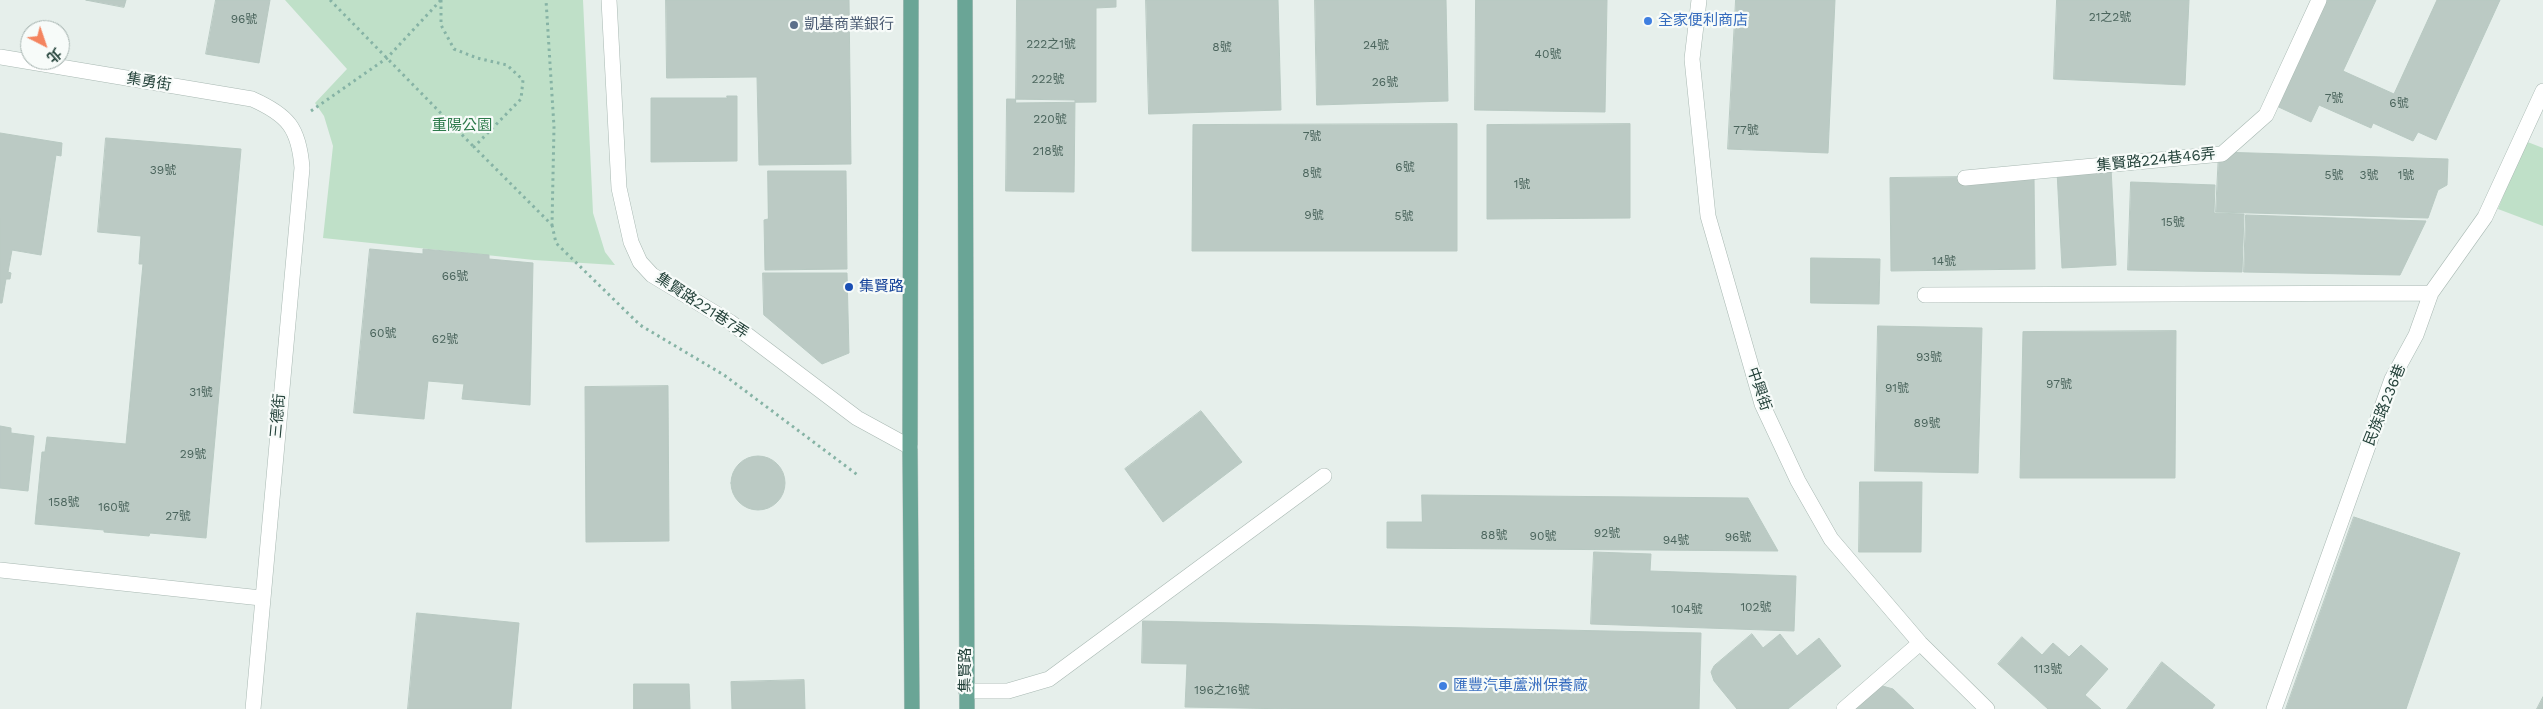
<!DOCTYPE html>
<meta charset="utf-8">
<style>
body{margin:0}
#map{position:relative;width:2543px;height:709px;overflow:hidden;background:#e6efeb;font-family:"Work Sans","Noto Sans TC",sans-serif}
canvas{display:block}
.north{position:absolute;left:20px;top:20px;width:50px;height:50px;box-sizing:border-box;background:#f7fbf9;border:1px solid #a3b1ad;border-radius:50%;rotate:139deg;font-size:14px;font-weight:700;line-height:20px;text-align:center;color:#24423a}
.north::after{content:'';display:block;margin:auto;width:18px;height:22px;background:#f4845f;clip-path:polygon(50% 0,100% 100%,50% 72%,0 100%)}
</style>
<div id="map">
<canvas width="2543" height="709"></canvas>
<div class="north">北</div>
</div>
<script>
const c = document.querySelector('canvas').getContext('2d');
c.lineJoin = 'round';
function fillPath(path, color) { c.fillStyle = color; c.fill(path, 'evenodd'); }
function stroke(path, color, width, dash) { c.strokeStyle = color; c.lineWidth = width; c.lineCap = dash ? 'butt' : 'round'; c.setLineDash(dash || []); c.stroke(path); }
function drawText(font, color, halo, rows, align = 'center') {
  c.font = font + ' "Work Sans","Noto Sans TC",sans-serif'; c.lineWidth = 4.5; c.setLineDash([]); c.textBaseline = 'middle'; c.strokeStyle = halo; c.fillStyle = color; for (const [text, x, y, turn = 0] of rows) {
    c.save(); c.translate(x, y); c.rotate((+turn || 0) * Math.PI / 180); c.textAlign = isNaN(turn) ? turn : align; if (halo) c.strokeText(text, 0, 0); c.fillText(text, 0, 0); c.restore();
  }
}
fillPath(new Path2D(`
 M285 0H583L593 213 605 252 615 265 534 260 323 238 333 146 324 116 315 103 347 69Z
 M2525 141 2543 148V226L2498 209Z`), '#bfe0c8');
const building = new Path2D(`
 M86 0H126L124 7Z
 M216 0H270L259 63 206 54Z
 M666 0H849L851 164 759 165 757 77 667 78Z
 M1017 0H1116V7L1096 8V102L1016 103Z
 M1146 0H1278L1281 110 1149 114Z
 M1315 0H1446L1448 101 1317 105Z
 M1476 0H1607L1605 112 1475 110Z
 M1736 0H1835L1828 153 1728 149Z
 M2057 0H2189L2185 85 2054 79Z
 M2317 0H2376L2343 71 2394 94 2437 0H2500L2436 140 2418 132 2413 141 2373 123 2371 128 2319 105 2311 122 2270 103Z
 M727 96H737V161L651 162V98H727Z
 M1007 99 1075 100 1074 192 1006 191Z
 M1457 124V251H1192L1193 125Z
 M1630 124V218L1487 219V125Z
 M0 133 62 143 61 156 56 155 41 255 12 250 8 272 11 273 10 279H6L2 303H0Z
 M106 138 241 149 206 538 150 533 149 536 104 532V530L35 524 42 452H45L47 437 126 444 143 264H139L141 236 98 232Z
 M2219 152 2448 159 2447 185 2438 190 2428 218 2216 212Z
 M2111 168 2116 265 2062 268 2057 171Z
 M768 171H846L847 269 765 270 764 220 768 219Z
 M2034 176 2035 269 1891 271 1890 178Z
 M2131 182 2215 185 2214 213 2244 214 2242 272 2128 270Z
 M2246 215 2426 221 2400 275 2244 272Z
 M370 249 423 254V249L489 255V259L533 263 530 405 462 399 464 384 428 381 424 419 354 413Z
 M1811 258 1880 259 1879 304 1811 303Z
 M763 273H847L849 353 822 364 764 315Z
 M1878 326 1982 328 1978 473 1875 471Z
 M2176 331 2175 478H2020L2023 332Z
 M668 386 669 541 586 542 585 387Z
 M1201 411 1242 462 1163 522 1125 469Z
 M0 426 11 428V433L34 436 28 491 0 488Z
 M731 483a27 27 0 1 1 54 0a27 27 0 1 1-54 0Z
 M1860 482H1922L1921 552H1859Z
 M1422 495 1748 498 1778 551 1387 548V522H1422Z
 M2354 517 2460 553 2406 709H2286Z
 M1594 552 1651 554 1650 571 1796 576 1794 631 1591 624Z
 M417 613 519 623 511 709H408Z
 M1143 621 1701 633 1699 709H1293L1185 707 1187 664 1142 663Z
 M1752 634 1763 648 1780 634 1797 656 1819 638 1841 666 1788 709H1737L1714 681 1711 672 1714 666Z
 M2022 637 2042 655 2053 643 2069 657 2081 645 2108 669 2085 695 2101 709H2048L1998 664Z
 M2162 662 2215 705 2212 709H2127Z
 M804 680 805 709H732L731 682Z
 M634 684H689L690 709H634Z
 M1879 685 1893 689 1914 709H1846Z
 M2543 697V709H2537Z`);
fillPath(building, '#bbcac4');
stroke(building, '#b8c9c2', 1);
const minor = new Path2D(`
 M609 0 619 188 631 242 640 262 652 275 730 322 857 418 910 447
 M1699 0 1692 59 1708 216 1762 404 1798 481 1831 539 1920 643 1987 709
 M0 57 252 99C288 115 299 128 302 168L253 709
 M1965 178 2222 154 2266 115 2319 0
 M1925 295 2431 293
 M0 570 261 598
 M966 691H1008L1049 679 1324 476
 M1844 709 1920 643
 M2274 709 2392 379 2416 335 2431 293 2485 217 2543 91`);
const major = new Path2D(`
 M911 0 910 447 912 709
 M965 0 967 709`);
stroke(minor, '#a8b8b2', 16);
stroke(major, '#c2cac8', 16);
stroke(new Path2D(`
 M330 0 474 147
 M441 0V25L454 49 477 58 507 65 523 80 521 99 474 147 552 225 554 127 546 0
 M311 111 387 58 440 1 437 0
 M552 225 556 243 640 325 724 375 859 476`), '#86b3a5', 3, [2.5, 4]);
stroke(minor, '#fff', 15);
stroke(major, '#6aa596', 15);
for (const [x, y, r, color] of [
 [1648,21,5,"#3f7fe0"],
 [794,25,5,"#5c6f8a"],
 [849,287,5,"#1a4fb4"],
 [1443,686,5,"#3f7fe0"]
]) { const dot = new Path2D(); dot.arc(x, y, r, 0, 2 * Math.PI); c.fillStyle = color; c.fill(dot); stroke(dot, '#f7fbf9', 2); }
drawText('12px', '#4a645c', null, [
 ["21之2號",2110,17],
 ["96號",244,19],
 ["222之1號",1051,44],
 ["24號",1376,45],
 ["8號",1222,47],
 ["40號",1548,54],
 ["222號",1048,79],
 ["26號",1385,82],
 ["7號",2334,98],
 ["6號",2399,103],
 ["220號",1050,119],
 ["77號",1746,130],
 ["7號",1312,136],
 ["218號",1048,151],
 ["6號",1405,167],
 ["39號",163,170],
 ["8號",1312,173],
 ["5號",2334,175],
 ["3號",2369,175],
 ["1號",2406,175],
 ["1號",1522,184],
 ["9號",1314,215],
 ["5號",1404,216],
 ["15號",2173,222],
 ["14號",1944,261],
 ["66號",455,276],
 ["60號",383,333],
 ["62號",445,339],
 ["93號",1929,357],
 ["97號",2059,384],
 ["91號",1897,388],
 ["31號",201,392],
 ["89號",1927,423],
 ["29號",193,454],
 ["158號",64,502],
 ["160號",114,507],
 ["27號",178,516],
 ["92號",1607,533],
 ["88號",1494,535],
 ["90號",1543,536],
 ["96號",1738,537],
 ["94號",1676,540],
 ["102號",1756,607],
 ["104號",1687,609],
 ["113號",2048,669],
 ["196之16號",1222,690]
]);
drawText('15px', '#366cbe', '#f7fbf9', [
 ["全家便利商店",1658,21],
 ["匯豐汽車蘆洲保養廠",1453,686]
], 'left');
drawText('15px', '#4e5e75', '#f7fbf9', [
 ["凱基商業銀行",804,25]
], 'left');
drawText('15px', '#24423a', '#f7fbf9', [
 ["集勇街",149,82,9],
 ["集賢路224巷46弄",2156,160,-6],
 ["集賢路221巷7弄",702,306,33],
 ["中興街",1759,389,71],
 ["民族路236巷",2385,405,-68],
 ["三德街",278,416,-85],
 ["集賢路",966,670,-90]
]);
drawText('15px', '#2d7a4b', '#f7fbf9', [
 ["重陽公園",462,126]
]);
drawText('15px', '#164399', '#f7fbf9', [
 ["集賢路",859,287]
], 'left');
</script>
